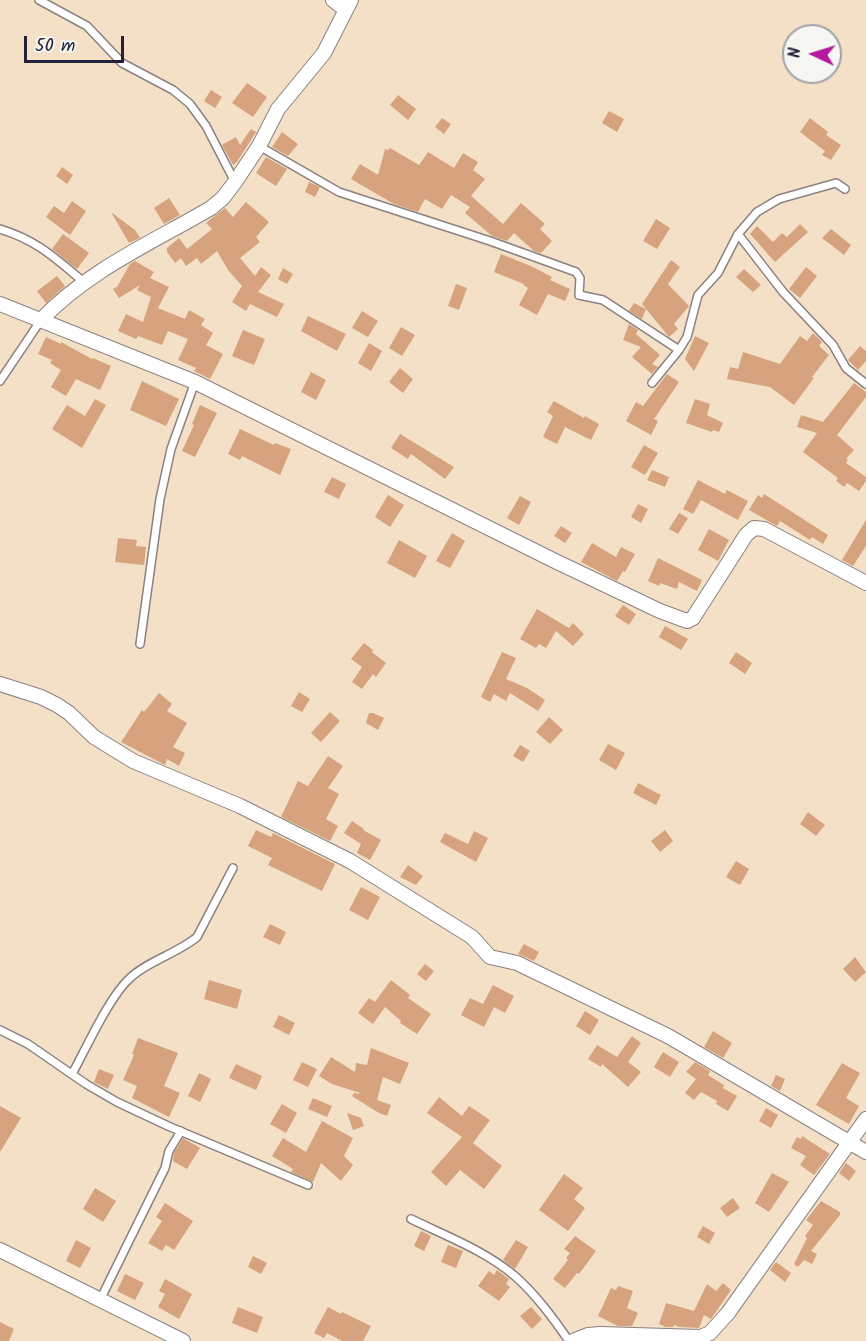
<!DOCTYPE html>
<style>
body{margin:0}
#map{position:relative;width:866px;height:1341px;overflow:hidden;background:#f3e0c6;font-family:Kalam,sans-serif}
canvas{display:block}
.north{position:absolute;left:782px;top:24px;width:60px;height:60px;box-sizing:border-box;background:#f6f6f2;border:2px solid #a1a1a9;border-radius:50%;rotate:274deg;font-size:16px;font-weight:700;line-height:24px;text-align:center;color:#22223b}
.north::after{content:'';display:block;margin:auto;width:21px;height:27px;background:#b5179e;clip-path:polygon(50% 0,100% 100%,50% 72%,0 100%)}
.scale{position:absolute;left:24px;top:36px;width:100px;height:27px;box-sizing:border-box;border:3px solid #22223b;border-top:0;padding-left:8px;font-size:18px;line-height:21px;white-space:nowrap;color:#22223b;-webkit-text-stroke:4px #f6f6f2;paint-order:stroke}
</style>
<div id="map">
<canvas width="866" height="1341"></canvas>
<div class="north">N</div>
<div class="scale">50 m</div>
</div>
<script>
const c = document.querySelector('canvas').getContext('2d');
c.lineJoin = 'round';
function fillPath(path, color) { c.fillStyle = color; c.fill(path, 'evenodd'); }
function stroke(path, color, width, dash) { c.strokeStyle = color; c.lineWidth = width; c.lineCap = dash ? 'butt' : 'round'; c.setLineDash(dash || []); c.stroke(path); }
fillPath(new Path2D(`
 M247 83 267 97 253 117 232 103Z
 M211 90 222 97 215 108 204 101Z
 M398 95 416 109 408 120 390 105Z
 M609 111 624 119 617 132 602 123Z
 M442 118 451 124 444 134 435 127Z
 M810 118 828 132 826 135 841 145 831 160 822 155 825 151 800 132Z
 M251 129 256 132 237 162 233 165 222 145 236 137 240 145Z
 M282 132 298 144 288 156 272 147Z
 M390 148 419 165 428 152 454 168 463 153 478 162 473 170 485 179 471 196 503 224 521 203 545 224 540 229 552 241 541 253 534 251 514 233 507 241 492 236 465 213 470 207 451 195 442 209 425 199 418 212 394 204 351 179 360 164 378 175 385 149 388 150Z
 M266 157 287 169 276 186 256 173Z
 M62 167 73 175 67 184 56 176Z
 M309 182 320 187 315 197 305 192Z
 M169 198 180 215 164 224 154 208Z
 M72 201 86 211 70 235 46 217 54 206 64 213Z
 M246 202 269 222 256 237 260 242 240 258 255 276 261 267 271 275 258 292 284 304 277 317 250 304 246 311 232 302 242 286 228 270 217 251 201 264 197 258 186 266 181 258 175 263 167 252V248L179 238 187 249 212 229 206 223 212 218 225 208 233 217Z
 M111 212 135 230 140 238 129 243Z
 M656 219 670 228 657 249 643 241Z
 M800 224 808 232 775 262 750 234 757 226 773 242 782 233 787 237Z
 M831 229 851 245 844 255 822 238Z
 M63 234 89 253 77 269 52 249Z
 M501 254 533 267 552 277 550 280 570 289 565 301 548 294 537 315 519 305 528 288 523 285 524 284 494 272Z
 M671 260 680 267 668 284 689 306 674 324 678 329 669 337 642 304Z
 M135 261 154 272 150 278 169 287 158 308 185 319 189 310 205 319 201 325 213 333 206 345 223 354 210 379 194 371 196 368 178 360 188 339 168 331 162 345 138 336 136 339 118 331 126 314 143 322 151 297 137 290 140 285 119 298 113 289 117 287 130 264Z
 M806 267 817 276 800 298 789 289Z
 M283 268 293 274 287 284 278 279Z
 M744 269 761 285 753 292 736 277Z
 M57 276 65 286 46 303 37 291Z
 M456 284 467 288 459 310 448 306Z
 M634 303 646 309 642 319 629 311Z
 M362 311 378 321 368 337 352 328Z
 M308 316 346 334 337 351 301 331Z
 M629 324 638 330 636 334 660 355 652 364 658 367 652 374 632 357 641 347 623 340Z
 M401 327 415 335 402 356 389 348Z
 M243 330 265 339 254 365 232 356Z
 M813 333 822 342 819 346 829 355 812 377 814 378 794 405 770 387 727 379 730 367 738 369 743 352 780 364 800 336 807 341Z
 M695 336 709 343 694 371 685 359Z
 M46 337 61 344V342L92 359 93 358 111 366 100 390 76 379 66 396 51 387 61 370 50 363 52 360 38 354Z
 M369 343 382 351 371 371 358 363Z
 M860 346 866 351V361L858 370 848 360Z
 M400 368 413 379 403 393 389 382Z
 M311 372 326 380 316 400 301 392Z
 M667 374 679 382 654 419 658 421 651 435 626 421 636 402 643 406Z
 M142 381 179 399 166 426 130 410Z
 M854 383 866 392V397L837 435 854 450 846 459 848 460 846 463 866 477V481L859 491 847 483 844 487 836 481 838 478 803 452 817 433 797 427 801 415 823 422Z
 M95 399 106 405 82 448 52 429 67 405 85 416Z
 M695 399 710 404 707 415 723 423 719 432 713 430 712 432 686 423Z
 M554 401 584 418 585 416 599 424 591 440 565 427 557 444 543 437 553 416 547 412Z
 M200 405 217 413 195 457 182 451 194 425 192 424Z
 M240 429 274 445 275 443 291 449 280 475 242 456 240 460 228 454Z
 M400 434 454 467 445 479 411 454 408 459 391 448Z
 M644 445 658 453 645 475 631 467Z
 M652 470 669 477 665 487 647 480Z
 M332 477 346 484 339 499 324 492Z
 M698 480 725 494 727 490 748 501 738 520 701 500 693 514 683 509Z
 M764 494 828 535 823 544 812 537 810 540 780 521 777 526 749 510 758 495 762 498Z
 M388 495 404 505 390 527 375 517Z
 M520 496 531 502 519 525 507 518Z
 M638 504 648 509 641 523 631 517Z
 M679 513 688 518 678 534 669 529Z
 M866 520V546L853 566 842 560Z
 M561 526 572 533 565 543 554 536Z
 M709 529 729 540 718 561 698 550Z
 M452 533 465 541 450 568 436 561Z
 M118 538 137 540 136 546 146 547 144 565 115 562Z
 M399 540 427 556 415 578 387 563Z
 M592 543 616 557 621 547 635 554 625 572 623 571 617 581 581 562Z
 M658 558 702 580 697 591 679 582 677 589 660 583 659 586 648 581Z
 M623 605 636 614 629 625 615 616Z
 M537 609 569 628 573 623 584 634 573 646 556 631 546 648 539 644 536 648 520 639Z
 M665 626 688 639 681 650 659 637Z
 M364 643 373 650 372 652 386 663 376 677 373 674 362 689 352 682 362 667 351 659Z
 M502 652 516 658 506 679 527 688 545 700 538 711 510 693 506 701 494 694 490 702 481 697Z
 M736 652 752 663 745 674 729 663Z
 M299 692 310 699 302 712 291 706Z
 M159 693 172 704 167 711 187 723 173 747 185 753 179 766 167 759 165 765 121 742 142 710 144 712Z
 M330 712 340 721 321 742 311 733Z
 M369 713H373L384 718 378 730 366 723Z
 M549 717 563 730 550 744 536 732Z
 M608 744 625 753 616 770 599 760Z
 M520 745 530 751 523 762 513 756Z
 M328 756 343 766 328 788 339 794 326 819 338 826 330 841 281 817 298 781 308 786Z
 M638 783 661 795 656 805 633 793Z
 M808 812 825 825 816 836 800 824Z
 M352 821 364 829 363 830 381 840 370 860 357 853 361 844 344 833Z
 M256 830 271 837 273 833 335 864 322 891 268 865 272 858 248 846Z
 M665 830 673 841 660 852 651 841Z
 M474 831 488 838 476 862 440 842 445 833 468 844Z
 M736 861 749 869 740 885 726 877Z
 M408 865 423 876 416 885 400 877Z
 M361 887 380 897 368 920 349 910Z
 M270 924 286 932 280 945 263 937Z
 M524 944 539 952 534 961 518 954Z
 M855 957 866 972 855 982 843 969Z
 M425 964 434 971 426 981 417 974Z
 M209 980 242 990 237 1009 204 999Z
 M391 980 410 995 408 998 431 1014 417 1034 400 1023 401 1021 385 1007 373 1024 358 1013 369 998 375 1002Z
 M493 985 514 996 505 1013 494 1007 484 1027 461 1015 470 998 483 1004Z
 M585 1011 599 1020 590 1035 576 1026Z
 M279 1015 295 1023 289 1035 273 1027Z
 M713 1031 732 1043 723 1058 704 1047Z
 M632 1036 641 1043 628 1062 641 1072 628 1087 602 1064 601 1067 588 1059 597 1045 617 1057Z
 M138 1038 178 1053 164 1086 180 1093 169 1117 132 1098 137 1086 123 1080 134 1055 132 1054Z
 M371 1048 409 1063 400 1084 383 1077 377 1100 391 1105 387 1116 379 1113 352 1096 354 1093 359 1094 360 1093 332 1084 319 1076 331 1057 355 1072 356 1063 367 1065Z
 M663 1052 679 1062 670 1077 654 1067Z
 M302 1062 317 1069 308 1087 293 1080Z
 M695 1062 710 1071 708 1075 724 1085 723 1088 737 1096 728 1111 716 1104 717 1101 701 1092 694 1100 685 1093 696 1079 686 1072Z
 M842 1063 860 1073 846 1098 859 1106 849 1124 816 1105Z
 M236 1064 262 1076 256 1090 229 1078Z
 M99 1069 114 1075 108 1089 94 1082Z
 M199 1073 211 1079 200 1102 188 1096Z
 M776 1075 785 1079 780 1091 771 1086Z
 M439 1097 462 1116 469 1106 490 1120 473 1143 502 1166 484 1189 460 1170 446 1186 431 1172 462 1137 427 1113Z
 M313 1098 332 1106 327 1117 308 1109Z
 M282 1104 297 1113 286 1133 270 1124Z
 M0 1106 21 1118 0 1152Z
 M766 1108 778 1115 771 1128 759 1121Z
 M347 1113 361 1118 364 1126 353 1130Z
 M322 1121 353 1138 344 1156 353 1165 341 1181 321 1163 313 1182 291 1172 293 1169 272 1156 283 1138 306 1152Z
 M802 1136 830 1154 814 1175 800 1165 806 1156 791 1148 797 1137 801 1139Z
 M183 1138 200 1148 187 1169 173 1161 174 1153Z
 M846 1163 856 1171 849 1181 839 1173Z
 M772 1173 789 1182 769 1212 755 1203Z
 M564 1174 583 1188 574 1199 585 1208 568 1231 539 1210Z
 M95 1188 116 1201 103 1222 83 1209Z
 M733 1198 740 1208 727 1217 720 1208Z
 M821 1201 840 1212V1215L811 1251 817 1254 812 1264 804 1260 798 1267 794 1264 807 1238 805 1236 813 1225 806 1220Z
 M165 1203 193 1221 174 1250 166 1245 162 1251 148 1243 162 1221 156 1217Z
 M703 1226 715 1233 709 1244 697 1237Z
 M421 1231 431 1236 424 1251 414 1246Z
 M575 1236 596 1251 579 1274 577 1273 565 1288 553 1279 568 1260 566 1258 570 1253 564 1249Z
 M76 1240 91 1248 80 1268 66 1261Z
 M516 1240 528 1247 515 1269 503 1260Z
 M448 1245 463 1251 456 1268 441 1262Z
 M253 1256 267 1263 261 1274 248 1267Z
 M776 1262 791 1273 785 1282 770 1270Z
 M497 1270 509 1279 506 1284 510 1287 499 1301 478 1286 489 1271 494 1275Z
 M125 1274 144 1283 135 1300 117 1291Z
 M165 1279 192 1294 179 1319 158 1307 165 1294 159 1291Z
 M723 1283 731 1290 711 1319 704 1315 699 1328 679 1327 674 1325 673 1327H666L659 1324 666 1303 694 1311 707 1284 716 1291Z
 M618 1286 633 1291 627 1308 638 1313 632 1326H618L598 1316 611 1288 616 1290Z
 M238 1307 263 1317 257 1333 232 1323Z
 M328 1307 341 1314 342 1312 371 1326 363 1341H342L327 1333 324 1338 314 1333Z
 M531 1307 542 1319 532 1329 520 1316Z
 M0 1322 14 1329 9 1341H0Z`), '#d6a37e');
const service = new Path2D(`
 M39 0 87 26 122 63 173 90 190 104 206 126 235 182
 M259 146 339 192 490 241 576 272 580 278 579 295 603 300 679 350
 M0 229C37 240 56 259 85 283
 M738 234 783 292 833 345 846 368 866 384
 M0 381 41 320
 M652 383 679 350 687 337 698 295 718 273 738 234 757 212 779 199 836 183 845 189
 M140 644 160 499 171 449 195 382
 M0 1030 28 1044 86 1084 117 1102 168 1126 308 1185
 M72 1074C87 1047 109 997 130 978 146 962 178 953 197 937L233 868
 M411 1219C446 1236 486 1251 516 1277 537 1296 553 1318 569 1341
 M100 1300 165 1168 169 1151 181 1131`);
const minor = new Path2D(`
 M333 0 346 10
 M0 304 195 382 555 561 660 611 687 621 693 618 746 535 754 528 764 529 866 583
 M41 320C87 271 153 242 211 208L223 198 235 182 259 146 278 109 324 53 351 0
 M0 684 41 697 57 705 69 713 94 737 133 761 240 806 350 861 472 937 490 957 517 963 668 1036 866 1152
 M0 1250 183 1341
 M573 1341 588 1335 600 1334 701 1337 710 1333 728 1313 866 1119`);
stroke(service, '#8a8180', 10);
stroke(minor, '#8a8180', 16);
stroke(service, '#fff', 7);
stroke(minor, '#fff', 14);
</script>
